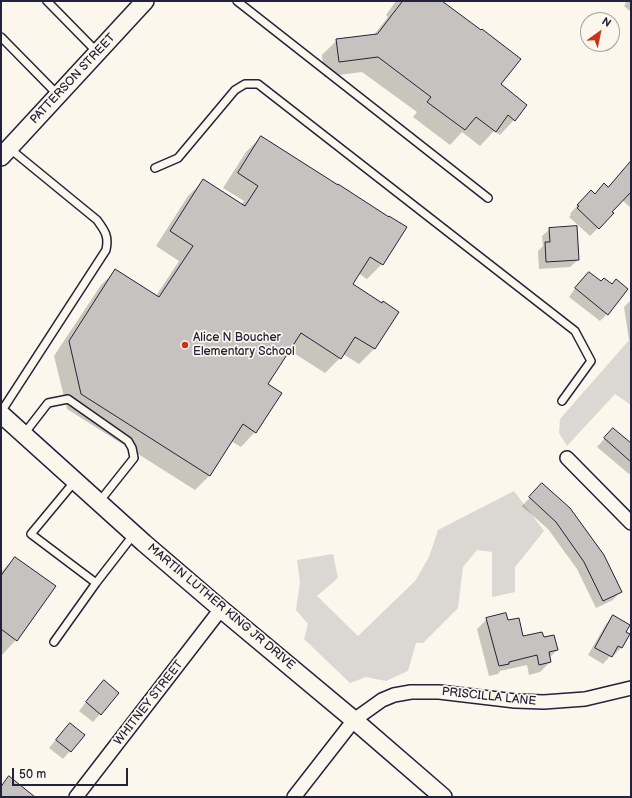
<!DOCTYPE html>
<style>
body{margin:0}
#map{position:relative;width:632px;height:798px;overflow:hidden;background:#fbf7ec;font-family:"Balsamiq Sans",sans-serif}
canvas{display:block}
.frame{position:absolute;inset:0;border:2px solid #22223b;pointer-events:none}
.north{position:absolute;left:580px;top:12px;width:40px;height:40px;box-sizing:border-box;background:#fbf7ec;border:1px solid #a4a2a5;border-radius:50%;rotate:33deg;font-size:11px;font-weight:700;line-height:16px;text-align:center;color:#22223b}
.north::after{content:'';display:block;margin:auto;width:14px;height:18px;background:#c8321e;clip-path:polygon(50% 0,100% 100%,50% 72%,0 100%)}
.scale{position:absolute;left:12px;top:768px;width:116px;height:18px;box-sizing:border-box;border:2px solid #22223b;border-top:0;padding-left:5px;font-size:12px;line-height:14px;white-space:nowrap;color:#22223b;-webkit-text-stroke:3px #fbf7ec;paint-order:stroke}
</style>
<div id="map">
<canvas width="632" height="798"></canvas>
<div class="frame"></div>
<div class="north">N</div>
<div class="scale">50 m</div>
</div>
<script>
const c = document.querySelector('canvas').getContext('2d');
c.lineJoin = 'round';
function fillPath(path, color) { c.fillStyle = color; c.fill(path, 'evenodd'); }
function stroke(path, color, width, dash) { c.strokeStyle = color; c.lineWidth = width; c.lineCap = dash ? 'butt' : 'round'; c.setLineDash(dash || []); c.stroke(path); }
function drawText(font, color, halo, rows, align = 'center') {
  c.font = font + ' "Balsamiq Sans",sans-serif'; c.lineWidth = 3.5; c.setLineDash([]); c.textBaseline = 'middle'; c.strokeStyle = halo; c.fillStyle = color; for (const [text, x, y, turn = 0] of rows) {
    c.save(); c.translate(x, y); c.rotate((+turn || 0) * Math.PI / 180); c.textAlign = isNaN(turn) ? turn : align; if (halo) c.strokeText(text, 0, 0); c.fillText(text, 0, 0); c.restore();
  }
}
fillPath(new Path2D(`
 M630 339H631V405L615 394 567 446 559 433 560 419Z
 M514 491 544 531 515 567V592L492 597V552L477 550 463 567 458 608 423 643H416L408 671 386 681 366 677 350 683 304 639 308 624 296 610 300 582 297 560 333 554 338 578 317 596 358 636 415 581 429 557 438 530Z`), '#dbd8d3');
fillPath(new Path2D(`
 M396 1H441L500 84 514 120 500 135 494 131 480 146 462 132 450 145 413 117 417 112 362 72 324 77 322 55 337 40 374 35 388 17 386 15Z
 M627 1H631V12L624 6Z
 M261 137 382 264 367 279 358 273 351 284 382 304 397 312 374 349 359 364 343 354 340 358 325 373 289 350 267 385 255 432 241 447 231 441 210 475 195 490 67 409 54 356 101 285 116 270 156 296 179 261 156 246 188 196 203 181 241 205 244 201 223 188 246 152Z
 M631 166V208L622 200 611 212 598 228 590 236 569 217 571 215 570 214 582 200 594 195 608 188Z
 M550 229 578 260 570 267 539 269 538 251 543 246 542 236Z
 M589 273 601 282 612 284 616 280 607 314 600 321 569 297 581 280Z
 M631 300V339L629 340 624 307Z
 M606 437 631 444V472L629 474 597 447Z
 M535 492 620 592 613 600 596 608 577 569 548 529 522 506Z
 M15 558 16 640 2 655 1 572Z
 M613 616 625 632 622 647 614 655 612 654 603 664 588 655 606 624Z
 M487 619 508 621 523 637 543 638 557 650 549 658 550 662 540 672 529 675 527 665 500 671 498 674 489 676 477 629Z
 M104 682 100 714 93 722 79 711 96 689Z
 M70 724V751L63 759 49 748 62 732Z`), '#0003');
const building = new Path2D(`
 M403 1H442L481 30 482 29 521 59 501 84 527 105 515 121 508 115 496 132 476 117 465 130 427 102 431 97 378 57 339 62 336 39 377 34Z
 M261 136 338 185V184L389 217V216L407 227 383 265 370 257 353 284 382 303 383 301 399 312 375 349 355 337 341 359 301 333 268 384 282 393 256 433 243 424 210 476 81 394 69 341 115 269 159 297 193 246 170 231 203 179 245 206 258 186 238 173Z
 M631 161V192L612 212 614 213 599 229 577 208 579 206 577 205 591 190 595 194 604 183 608 187Z
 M577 226 579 260 546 262 545 242H550L549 228Z
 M589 272 601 281 604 278 612 284 616 279 628 289 608 315 575 288Z
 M613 428 631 443V462L604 438Z
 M542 483 570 508 604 555 622 592 603 601 584 562 556 522 529 497Z
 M15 557 56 586 17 641 1 629V576Z
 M506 613 508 620 519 618 523 636 542 632 544 637 554 635 558 650 549 652 551 662 539 665 537 655 509 662V664L499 666 486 618Z
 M613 615 630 625 626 632 630 634 622 648 618 646 612 657 595 648Z
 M104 680 119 693 101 715 86 702Z
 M70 723 85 735 71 752 56 740Z
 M9 776 35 797H1V787Z`);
fillPath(building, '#c6c2c0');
stroke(building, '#22223b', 1);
const service = new Path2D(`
 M47 1 97 52
 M237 1 488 198
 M1 37 58 95
 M155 168 178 158 235 90 245 84H258L575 331 591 361 562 401
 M1 412 106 250C109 236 105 231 97 220L9 148
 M24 434 48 403 68 399 128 441 132 448 134 458 99 502
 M75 481 31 534 96 583 134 534
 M54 642 96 583`);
const minor = new Path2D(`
 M567 458 631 523
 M76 797 221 609
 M294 797 354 720 382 700 394 695 411 692H439L515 701 544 702 585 699 631 688`);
const tertiary = new Path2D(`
 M1 157 145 1
 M1 414 144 543 221 609 354 720 443 797`);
stroke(service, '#22223b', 10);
stroke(minor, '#22223b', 16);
stroke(tertiary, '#22223b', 20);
stroke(service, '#fbf7ec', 7);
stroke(minor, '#fbf7ec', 13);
stroke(tertiary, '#fbf7ec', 17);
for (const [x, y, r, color] of [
 [185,345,4,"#c8321e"]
]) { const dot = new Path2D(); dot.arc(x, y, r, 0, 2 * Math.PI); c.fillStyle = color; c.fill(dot); stroke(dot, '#fbf7ec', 1.5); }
drawText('12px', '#22223b', '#fbf7ec', [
 ["PATTERSON STREET",73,79,-47],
 ["MARTIN LUTHER KING JR DRIVE",221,607,40],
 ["PRISCILLA LANE",489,697,6],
 ["WHITNEY STREET",149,703,-52]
]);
drawText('12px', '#22223b', '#fbf7ec', [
 ["Alice N Boucher",193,338],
 ["Elementary School",193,352]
], 'left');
</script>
